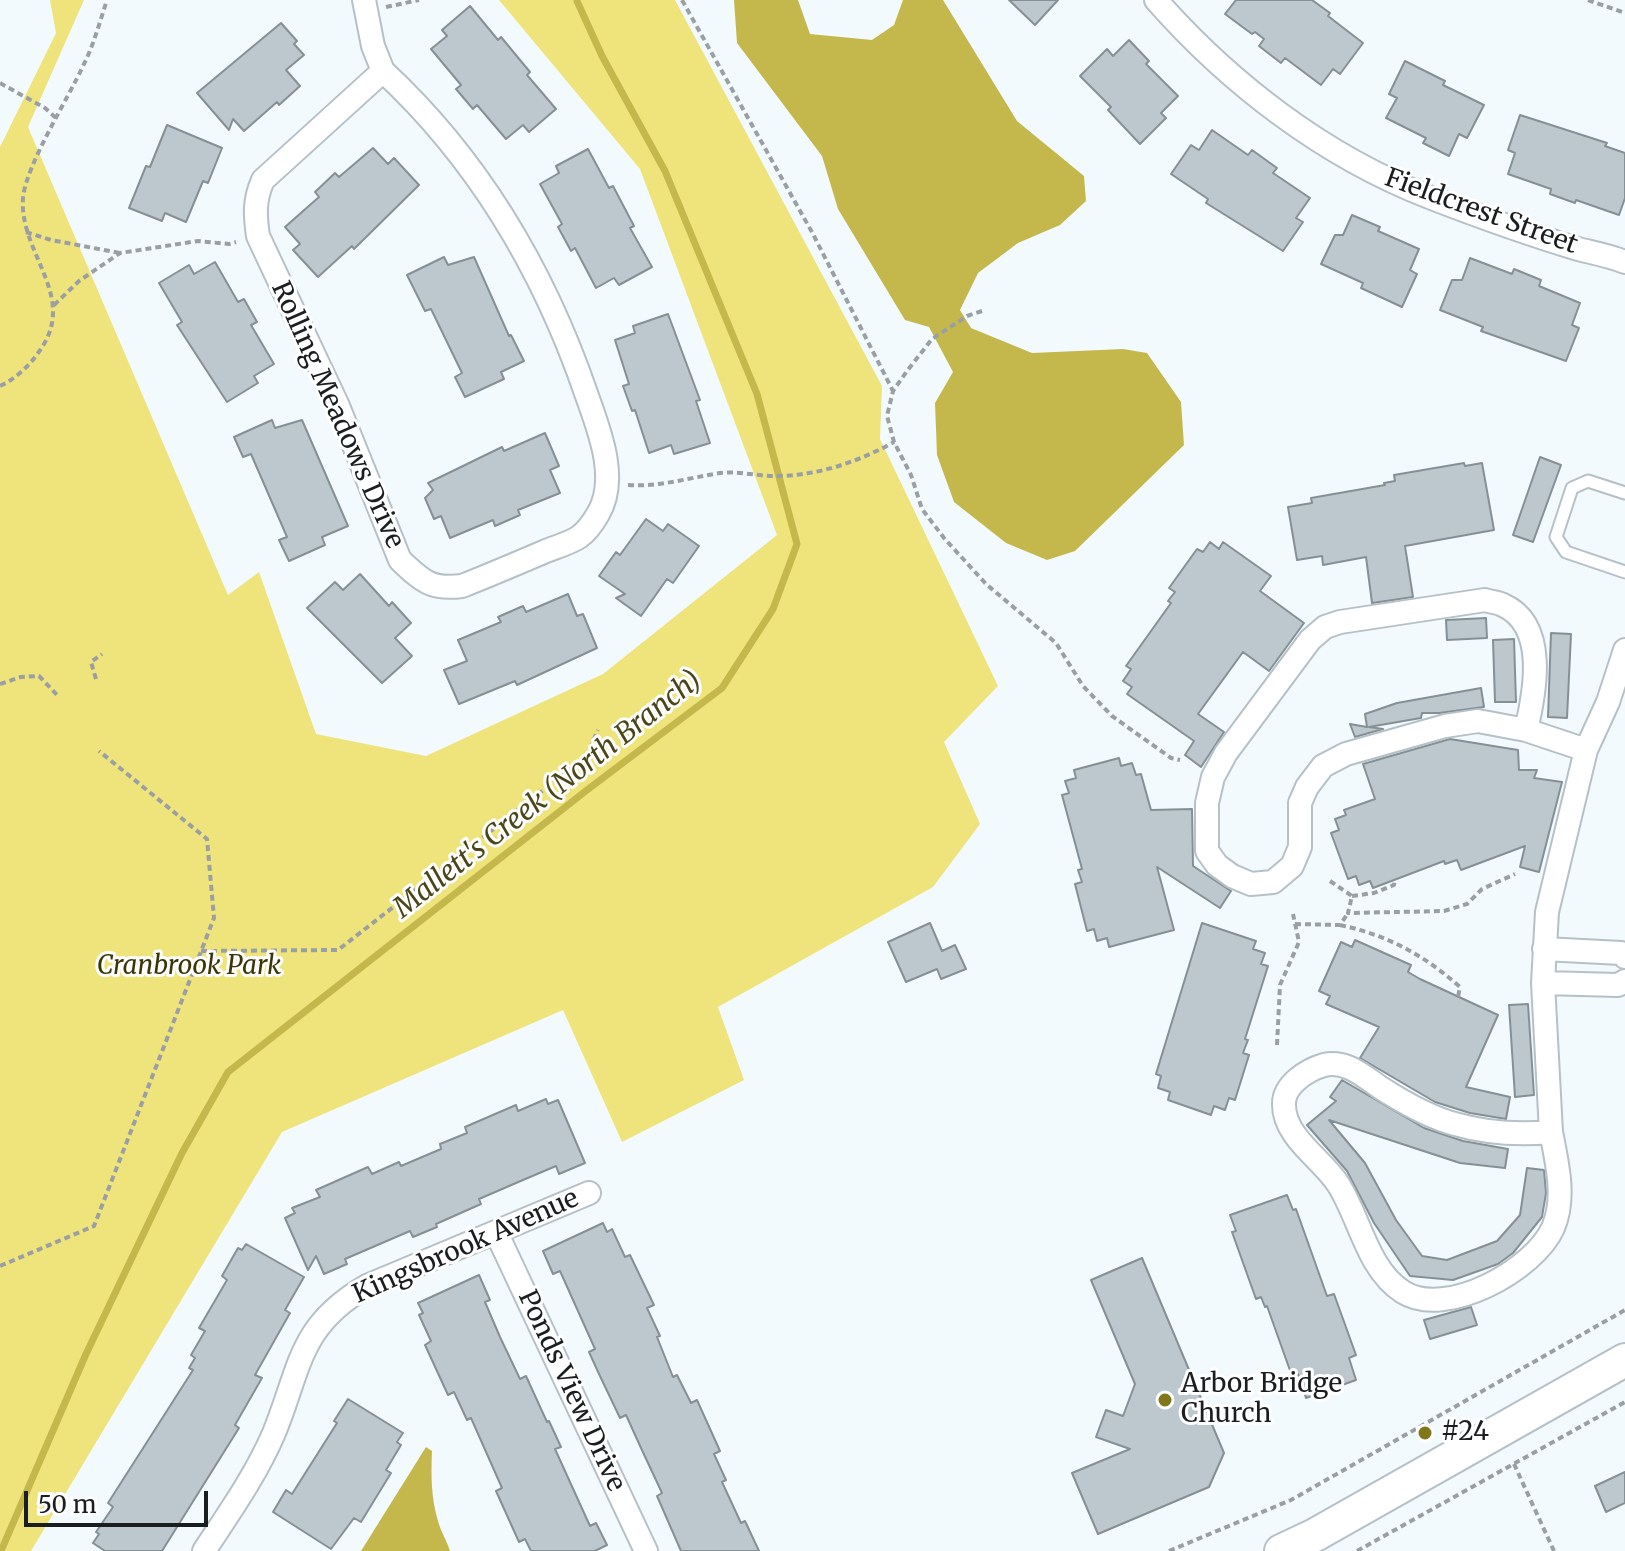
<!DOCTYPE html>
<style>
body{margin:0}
#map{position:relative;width:1625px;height:1551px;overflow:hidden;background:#f3fafe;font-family:Merriweather,serif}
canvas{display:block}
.scale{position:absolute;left:24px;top:1491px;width:184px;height:36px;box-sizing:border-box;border:4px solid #1a1e20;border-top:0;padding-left:10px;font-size:24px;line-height:28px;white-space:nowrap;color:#1a1e20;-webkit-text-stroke:6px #fff;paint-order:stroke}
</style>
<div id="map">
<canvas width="1625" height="1551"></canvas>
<div class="scale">50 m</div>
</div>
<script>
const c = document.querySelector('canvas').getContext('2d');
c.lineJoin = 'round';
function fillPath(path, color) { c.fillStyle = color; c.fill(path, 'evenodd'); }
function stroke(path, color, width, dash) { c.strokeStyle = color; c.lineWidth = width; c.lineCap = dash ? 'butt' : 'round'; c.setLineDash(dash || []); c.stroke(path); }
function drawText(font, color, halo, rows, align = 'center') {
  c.font = font + ' Merriweather,serif'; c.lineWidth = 6; c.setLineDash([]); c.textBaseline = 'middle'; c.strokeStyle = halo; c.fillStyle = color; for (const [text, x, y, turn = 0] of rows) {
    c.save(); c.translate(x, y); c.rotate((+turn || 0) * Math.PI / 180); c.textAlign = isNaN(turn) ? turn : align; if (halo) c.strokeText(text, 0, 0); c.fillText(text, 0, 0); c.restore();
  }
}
fillPath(new Path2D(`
 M50 0H84L28 127 228 595 259 572 316 734 426 756 603 674 777 535 640 169 499 0H675L882 386 880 439 998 686 944 742 980 824 933 887 718 1007 744 1080 622 1142 563 1010 282 1132 31 1551H0V147L56 33Z`), '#efe47b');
fillPath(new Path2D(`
 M734 0H798L810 34 872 40 894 25 903 0H943L1017 121 1084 176 1086 201 1060 225 1018 243 978 273 960 310 971 328 1032 353 1123 349 1147 353 1181 402 1184 445 1075 551 1047 560 1006 543 954 502 937 455 935 403 953 372 929 327 905 320 838 209 822 156 737 43Z
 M426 1447 432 1451C431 1475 431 1498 438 1521 441 1532 447 1541 450 1551H361Z`), '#c4b84c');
stroke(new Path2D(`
 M1 1551 86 1354 182 1153 228 1072 587 790 722 688 773 609 797 544 757 394 665 171 602 56 577 1`), '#c4b84c', 7);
const building = new Path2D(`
 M1009 0H1058L1035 25Z
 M1236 0H1312L1330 13 1328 16 1363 43 1340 74 1333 69 1321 85 1285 58 1281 63 1259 46 1264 39 1255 32 1252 34 1225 14Z
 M470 6 498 40 501 37 530 72 527 75 556 109 529 132 523 125 506 139 477 105 473 109 456 89 461 85 431 49 447 36 442 30Z
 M281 23 297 41 294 44 304 55 286 70 300 86 279 105 277 102 244 131 233 119 229 130 197 93Z
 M1129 40 1149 61 1146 64 1178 96 1161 113 1166 118 1140 144 1108 110 1111 107 1080 76 1107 49 1113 56Z
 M1405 61 1445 81 1443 85 1484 105 1467 138 1459 134 1449 156 1423 143 1426 138 1386 118 1397 98 1389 94Z
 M1520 115 1607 143 1605 146 1625 153V198L1619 215 1576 200 1575 203 1550 194 1551 189 1508 174 1515 153 1508 150Z
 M167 125 222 148 208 183 203 181 186 222 165 213 162 221 129 208 146 166 150 167Z
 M1212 130 1248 155 1252 150 1277 168 1273 173 1310 198 1296 218 1303 222 1283 251 1206 203 1208 199 1171 174 1191 145 1199 150Z
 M373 148 388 164 394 158 419 185 354 249 352 246 318 277 293 250 300 244 285 227 319 197 315 192 335 173 339 177Z
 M588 149 609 188 613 186 634 226 630 228 652 267 619 285 614 278 596 288 575 248 571 251 558 227 562 224 540 184 559 173 556 166Z
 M1352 215 1380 227 1378 231 1419 249 1410 270 1417 274 1402 307 1361 288 1363 283 1321 264 1335 235H1343Z
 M444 257 448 265 474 257 509 336 511 335 524 361 501 372 504 379 465 397 455 377 462 373 431 309 425 311 407 275Z
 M1470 258 1512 274 1514 269 1541 280 1539 286 1580 303 1572 325 1579 328 1566 361 1481 331 1483 327 1440 310 1452 280H1462Z
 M215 262 238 302 244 299 257 322 251 325 274 364 254 376 258 383 227 402 177 325 182 322 159 283 189 265 194 274Z
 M668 314 700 400 696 401 710 443 674 454 671 445 649 453 635 410 632 411 623 386 629 384 615 340 635 333 633 326Z
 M272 420 275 428 302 420 348 526 322 537 325 545 289 561 279 540 287 537 251 454 243 457 234 437Z
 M545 433 559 466 550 470 560 493 518 510 520 515 495 526 493 520 450 538 441 516 434 519 425 498 433 490 428 483 502 447 504 451Z
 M1540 457 1561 465 1533 542 1513 535Z
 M1464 463 1465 466 1482 463 1494 530 1405 546 1413 597 1372 603 1366 557 1323 565 1322 556 1297 560 1288 507 1312 503 1311 498 1385 485 1384 483 1395 481 1394 475Z
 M646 519 663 531 668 524 699 546 673 583 667 579 641 616 616 598 625 594 599 576 616 552 620 555Z
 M1210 542 1219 549 1223 542 1271 576 1260 591 1304 623 1269 671 1243 652 1198 714 1224 732 1201 767 1185 755 1194 741 1127 694 1132 687 1123 681 1131 669 1126 666 1171 603 1168 601 1175 592 1169 588 1197 549 1203 552Z
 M360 574 389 606 392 602 411 623 395 638 412 656 382 683 307 608 335 582 343 590Z
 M568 594 577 616 583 614 597 648 517 685 515 681 459 704 444 670 467 661 458 640 501 622 498 617 523 606 526 612Z
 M1486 618 1487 638 1447 640 1446 620Z
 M1551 633 1571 634 1567 718 1548 717Z
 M1514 639 1516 702H1495L1493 640Z
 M1481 688 1484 707 1439 713H1422L1421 718 1369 727 1383 729 1355 737 1350 724 1367 727 1365 714 1397 703Z
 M1450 739 1518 750 1519 770H1537L1534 778 1562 782 1539 872 1520 867 1525 846 1461 870 1457 860 1445 864 1444 861 1373 888 1370 881 1359 885 1356 876 1348 879 1331 833 1339 830 1335 819 1346 815 1344 810 1375 799 1363 764Z
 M1119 758 1121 766 1132 763 1136 775 1141 774 1151 810 1192 809 1193 866 1231 891 1220 908 1157 867 1174 930 1109 947 1107 938 1097 941 1094 929 1087 931 1075 884 1082 882 1078 870 1082 869 1062 795 1069 793 1065 781 1076 778 1074 770Z
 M930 923 942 951 955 945 966 969 941 979 937 969 906 982 888 942Z
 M1202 923 1256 941 1253 949 1265 953 1261 964 1268 966 1245 1039 1248 1040 1243 1053 1249 1055 1235 1100 1229 1098 1225 1110 1214 1106 1211 1115 1168 1100 1170 1092 1158 1088 1161 1076 1156 1074Z
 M1355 940 1411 965 1408 972 1420 979 1498 1015 1466 1087 1510 1097 1506 1119 1470 1113 1435 1102 1360 1058 1379 1027 1326 1004 1330 996 1319 991 1341 942 1352 947Z
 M1528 1004 1534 1095 1515 1097 1509 1005Z
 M1342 1080 1424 1128 1463 1141 1508 1149 1505 1168 1460 1163 1329 1120 1365 1163 1396 1220 1422 1256 1447 1260 1497 1241 1520 1215 1527 1168 1544 1170 1546 1193 1542 1217 1513 1253 1498 1264 1453 1280 1410 1276 1374 1223 1347 1171 1307 1125 1336 1101 1330 1097Z
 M546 1099 548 1104 558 1100 585 1163 559 1174 556 1166 523 1180 479 1199 481 1204 436 1224 437 1227 413 1237 410 1231 345 1259 347 1264 324 1274 316 1256 308 1270 285 1218 295 1213 292 1208 320 1197 316 1190 368 1167 372 1174 399 1162 401 1166 441 1149 440 1144 467 1133 465 1127 516 1105 518 1111Z
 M1287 1195 1293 1210 1296 1209 1327 1296 1334 1294 1356 1355 1349 1358 1356 1380 1306 1398 1298 1374 1292 1376 1267 1306 1265 1307 1261 1297 1256 1299 1232 1232 1236 1231 1230 1215Z
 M603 1223 607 1232 612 1229 625 1257 630 1255 654 1305 647 1308 660 1336 657 1337 673 1377 677 1375 691 1403 697 1400 720 1451 714 1454 726 1480 722 1482 741 1523 745 1521 759 1551H681L657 1496 662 1493 641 1448 626 1415 620 1418 599 1374 589 1352 595 1349 560 1271 553 1274 543 1251Z
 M246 1244 304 1277 285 1310 290 1313 255 1375 262 1378 235 1425 239 1428 162 1551H105L93 1543 99 1534 96 1532 113 1507 108 1503 193 1370 189 1368 195 1358 191 1355 205 1331 199 1328 227 1280 222 1276 238 1248 242 1250Z
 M1142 1258 1224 1453 1209 1487 1098 1534 1072 1473 1130 1449 1096 1437 1106 1410 1123 1416 1135 1384 1091 1280Z
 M479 1275 490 1300 485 1302 500 1337 520 1379 526 1376 547 1422 549 1421 561 1447 555 1449 590 1526 596 1523 607 1545 595 1551H531L525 1539 519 1542 496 1491 502 1488 471 1418 467 1420 454 1392 448 1395 425 1345 431 1341 419 1315 423 1313 418 1303Z
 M1471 1307 1477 1325 1430 1339 1424 1320Z
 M348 1399 403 1433 397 1442 401 1445 386 1470 391 1473 361 1522 354 1518 331 1549 273 1512 286 1490 292 1494 337 1423 334 1421Z
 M1625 1472V1503L1606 1512 1595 1486Z`);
fillPath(building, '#bcc8ce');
stroke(building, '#859096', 2);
const lane = new Path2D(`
 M1625 493 1588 481 1572 488 1556 537 1566 552 1625 572`);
const street = new Path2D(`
 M364 0 373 46 383 71
 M1156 0C1230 84 1324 156 1429 197 1478 216 1528 234 1578 249 1594 253 1610 256 1625 262
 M383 71C479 160 545 273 587 396 599 430 619 479 598 514 594 521 586 532 579 537 570 543 556 547 546 551 518 563 490 575 462 586 431 590 422 581 400 560L338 406 258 236C255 215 254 200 263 180Z
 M1485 600C1490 602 1498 602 1503 605 1548 625 1535 692 1526 730L1478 721 1445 726 1346 754 1323 766 1307 787 1300 803V847L1292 866 1273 882 1251 884 1232 876 1217 865 1207 851V803L1213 777 1226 753 1310 640 1325 627 1340 622Z
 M1526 730 1586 750 1547 912 1543 983 1551 1132C1519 1135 1486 1133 1455 1124 1432 1118 1410 1106 1389 1093 1369 1082 1350 1059 1324 1065 1307 1070 1283 1085 1284 1105 1284 1137 1322 1159 1338 1184 1360 1218 1367 1269 1403 1292 1446 1319 1534 1270 1553 1228 1566 1198 1557 1163 1551 1132
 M1586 750 1608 702 1625 650
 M1544 949 1621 953 1625 957
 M1543 983 1618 985 1625 981
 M496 1232 646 1551
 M204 1551C229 1513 256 1475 274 1433 301 1367 298 1326 367 1286L589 1193`);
const secondary = new Path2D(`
 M1281 1551 1315 1535 1625 1360`);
stroke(lane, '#b5c1c7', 15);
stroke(street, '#b5c1c7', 26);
stroke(secondary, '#b5c1c7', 36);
stroke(new Path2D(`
 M682 0 813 234 893 391
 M1588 0 1625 13
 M386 7 419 0
 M0 83 45 108 56 118
 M26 232 51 240 120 253
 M54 305 79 281 120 253 198 241 229 244 236 242
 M982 311 967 316 932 339 907 371 893 391 887 416 894 442 911 475 922 509 944 538 986 584 1056 643 1083 686 1112 716 1171 758 1180 760
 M0 386C19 377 33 362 44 344 74 293 19 251 23 198 26 165 69 97 84 64 94 44 100 21 107 0
 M628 485C660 487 688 478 720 473 738 471 757 476 775 476 817 476 858 462 894 442
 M96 679 91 662 102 654
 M0 684 21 677 39 676 58 696
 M1330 881 1352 896 1348 913 1444 911 1467 904 1482 889 1515 874
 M1352 896 1374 893 1394 885 1395 879
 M1295 924 1340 925 1348 913
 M1340 925C1387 935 1424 955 1460 987L1458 997
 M201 951 338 950 586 757 598 730
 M1277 1045 1280 985 1299 942 1293 914
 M0 1266 94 1226 214 918 207 839 99 751
 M1514 1464 1554 1551
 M1169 1551 1291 1500 1625 1310
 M1357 1551 1625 1402`), '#9a9fa3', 4, [6, 4]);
stroke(lane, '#fff', 11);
stroke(street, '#fff', 22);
stroke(secondary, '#fff', 32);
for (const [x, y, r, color] of [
 [1165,1400,8,"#80771b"],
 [1425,1433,8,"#80771b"]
]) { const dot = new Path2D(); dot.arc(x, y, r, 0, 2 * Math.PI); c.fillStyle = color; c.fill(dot); stroke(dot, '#fff', 3); }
drawText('26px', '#1a1e20', '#fff', [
 ["Fieldcrest Street",1481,212,20],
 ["Rolling Meadows Drive",337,415,66],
 ["Kingsbrook Avenue",466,1247,-24],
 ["Ponds View Drive",571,1391,65]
]);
drawText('italic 26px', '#3b3607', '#fff', [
 ["Cranbrook Park",189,967]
]);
drawText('26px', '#1a1e20', '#fff', [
 ["Arbor Bridge",1181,1385],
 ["Church",1181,1415],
 ["#24",1441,1433]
], 'left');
drawText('italic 28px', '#4b461a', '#fff', [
 ["Mallett's Creek (North Branch)",548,795,-38]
]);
</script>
